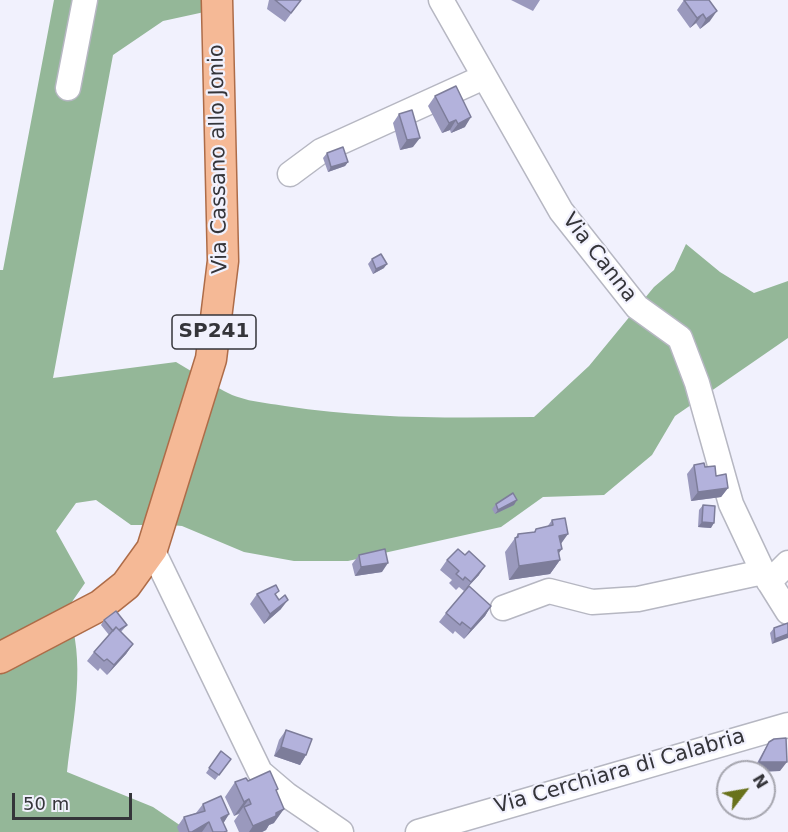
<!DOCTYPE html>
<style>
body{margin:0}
#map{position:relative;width:788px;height:832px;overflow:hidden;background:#f1f1fd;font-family:"DejaVu Sans",sans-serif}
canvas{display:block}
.north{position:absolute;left:716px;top:760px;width:60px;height:60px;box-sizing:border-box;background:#f1f1fd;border:2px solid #a6a6af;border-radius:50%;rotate:59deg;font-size:16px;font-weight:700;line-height:24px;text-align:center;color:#35353a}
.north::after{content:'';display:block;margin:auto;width:21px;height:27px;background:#69721c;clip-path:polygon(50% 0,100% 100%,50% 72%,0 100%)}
.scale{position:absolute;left:12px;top:793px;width:120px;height:27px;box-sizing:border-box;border:3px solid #35353a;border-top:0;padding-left:8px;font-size:18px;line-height:21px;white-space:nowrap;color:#35353a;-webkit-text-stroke:4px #f1f1fd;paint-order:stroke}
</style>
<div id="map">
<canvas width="788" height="832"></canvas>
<div class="north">N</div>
<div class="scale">50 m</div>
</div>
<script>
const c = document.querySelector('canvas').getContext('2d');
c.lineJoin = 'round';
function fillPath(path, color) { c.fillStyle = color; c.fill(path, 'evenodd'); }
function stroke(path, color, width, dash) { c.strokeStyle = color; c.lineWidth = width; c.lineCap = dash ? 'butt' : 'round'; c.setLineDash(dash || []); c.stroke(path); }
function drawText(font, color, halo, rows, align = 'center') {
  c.font = font + ' "DejaVu Sans",sans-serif'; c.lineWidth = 4.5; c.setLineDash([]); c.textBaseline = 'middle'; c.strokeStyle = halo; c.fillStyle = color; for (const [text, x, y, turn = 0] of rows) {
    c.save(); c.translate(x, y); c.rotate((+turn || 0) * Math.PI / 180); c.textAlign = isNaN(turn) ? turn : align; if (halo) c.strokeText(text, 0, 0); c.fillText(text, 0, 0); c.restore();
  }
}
fillPath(new Path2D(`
 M54 0H205L209 11 163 21 113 55 53 378 176 362 191 371 147 525H131L96 500 76 503 56 531 85 583 67 609C87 662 73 717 67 772L153 807 190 832H0V270H3Z
 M686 244 720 272 754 293 788 281V338L675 416 652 455 604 495 543 497 501 527 348 561H294L244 552 182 526 171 525 216 386C237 401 260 402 285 406 368 419 451 418 534 417L589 366 654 287 674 270Z`), '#94b798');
const minor = new Path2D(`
 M441 0 561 211 637 307 680 338 697 383 731 504 763 572 788 612
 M68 88 85 0
 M290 174 321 151 484 77
 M152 549 260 772 287 795 341 832
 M769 582 788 563
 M503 608 549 591 592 602 638 599 763 572
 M418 832 788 725`);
const major = new Path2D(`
 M0 658 101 605 126 585 152 549 211 359 223 261 217 0`);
stroke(minor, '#b6b7c2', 27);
stroke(major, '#ae6c48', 33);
stroke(minor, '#fff', 24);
stroke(major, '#f5b996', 30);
fillPath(new Path2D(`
 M269 0H301L285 22 267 9Z
 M511 0H540L533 11Z
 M684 0H709L710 21 700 29 696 23 690 28 677 10Z
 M435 96 465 127 451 133 450 130 442 133 428 106Z
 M399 114 413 147 400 150 393 123Z
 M327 153 348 162 345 166 328 172 323 158Z
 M372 259 384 268 373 274 368 264Z
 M694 465 705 467 728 488 721 497 691 501 687 474Z
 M496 504 514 505 495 514 492 509Z
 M703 505 711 528 698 527 699 510Z
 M552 520 561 544 558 554 560 560 550 574 509 580 505 552 518 534 534 532 536 529 547 527Z
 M359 555 382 572 355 576 352 564Z
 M447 560 479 575 464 591 459 587 456 590 449 583 452 580 440 570Z
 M257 594 276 596 281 609 264 624 250 604Z
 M491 606 485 616 464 639 455 631 453 634 439 622 446 613Z
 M104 620 127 625 121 632 133 644 126 654 107 675 100 668 98 671 87 661 94 652 109 635 101 625Z
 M788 623 772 644 770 633 774 628Z
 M286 730 306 755 300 765 274 756 279 740Z
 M769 742 780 771 752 772 763 752Z
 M221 751 231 759 215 780 206 773Z
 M248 781 278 789 276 791 274 823 269 825 266 830 262 832H239L234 821 239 814 234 816 225 797 235 782Z
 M203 804 229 814 223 823 227 831 226 832H179L177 827 184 817 196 813Z`), '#9a99bd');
fillPath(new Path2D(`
 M717 11 710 21 700 29 706 19Z
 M703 14 696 23 690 28 697 18Z
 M471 117 465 127 451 133 458 124Z
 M456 120 450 130 442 133 449 123Z
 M420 138 413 147 400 150 407 140Z
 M348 162 345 166 328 172 331 167Z
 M387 264 384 268 373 274 376 269Z
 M728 488 721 497 691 501 698 492Z
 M517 500 514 505 495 514 498 510Z
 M702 522 714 523 711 528 698 527Z
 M568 534 558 548 559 536Z
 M562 549 553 561 560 560 550 574 509 580 519 566 558 550Z
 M388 563 382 572 355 576 361 567Z
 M485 566 479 575 464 591 471 582Z
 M288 600 281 609 264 624 270 614Z
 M491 606 485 616 464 639 471 629Z
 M788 634V638L772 644 775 639Z
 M133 644 126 654 107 675 114 665Z
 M281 747 306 755 300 765 274 756Z
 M759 762H787L780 771 752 772Z
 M249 799 239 813 234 816 244 802Z
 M284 809 274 823 269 825 266 830 262 832H249L253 826 276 813Z
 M229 814 223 824 221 818Z
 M209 822 202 832H192Z`), '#7d7d9a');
const building = new Path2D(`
 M275 0H301L291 13Z
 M684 0H709L717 11 706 19 703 14 697 18Z
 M456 86 471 117 458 124 456 120 449 123 435 96Z
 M412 110 420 138 407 140 399 114Z
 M343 147 348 162 331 167 327 153Z
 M381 254 387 264 376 269 372 259Z
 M704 463 705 467 715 466 716 476 726 474 728 488 698 492 694 465Z
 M513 493 517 500 498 510 496 504Z
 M703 505 715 506 714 523 702 522Z
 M565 518 568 534 559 536 562 549 558 550 560 560 519 566 515 538 518 537V534L535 532 536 529 553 525 552 520Z
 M385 549 388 563 361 567 359 555Z
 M458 549 465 555 469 551 485 566 471 582 465 577 463 580 456 574 459 571 447 560Z
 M276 585 279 591 275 594 279 600 285 595 288 600 270 614 257 594Z
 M469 586 491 606 471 629 462 622 460 625 446 613Z
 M116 611 127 625 119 630 116 627 113 631 104 620Z
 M788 623V634L775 639 774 628Z
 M116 627 133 644 114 665 107 659 104 661 94 652Z
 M286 730 312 739 306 755 281 747Z
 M786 738 787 762H759L769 742 774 739Z
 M221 751 231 759 219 775 209 768Z
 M270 771 278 789 276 790 284 809 276 813V816L253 826 244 807 251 804 249 799 244 802 235 782 246 778 248 781Z
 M221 796 229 814 221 818 227 831 224 832H213L209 822 192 832H189L184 817 205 811 203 804Z`);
fillPath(building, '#b3b2dc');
stroke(building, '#7d7d9a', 1.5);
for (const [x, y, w] of [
 [214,332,84]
]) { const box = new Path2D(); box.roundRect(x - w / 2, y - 17, w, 34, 4.5); c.fillStyle = '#f1f1fd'; c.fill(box); stroke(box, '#35353a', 1.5); }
drawText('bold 20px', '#35353a', null, [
 ["SP241",214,332]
]);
drawText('21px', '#35353a', '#f1f1fd', [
 ["Via Cassano allo Jonio",219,159,-91],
 ["Via Canna",599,258,52],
 ["Via Cerchiara di Calabria",620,772,-16]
]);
</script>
